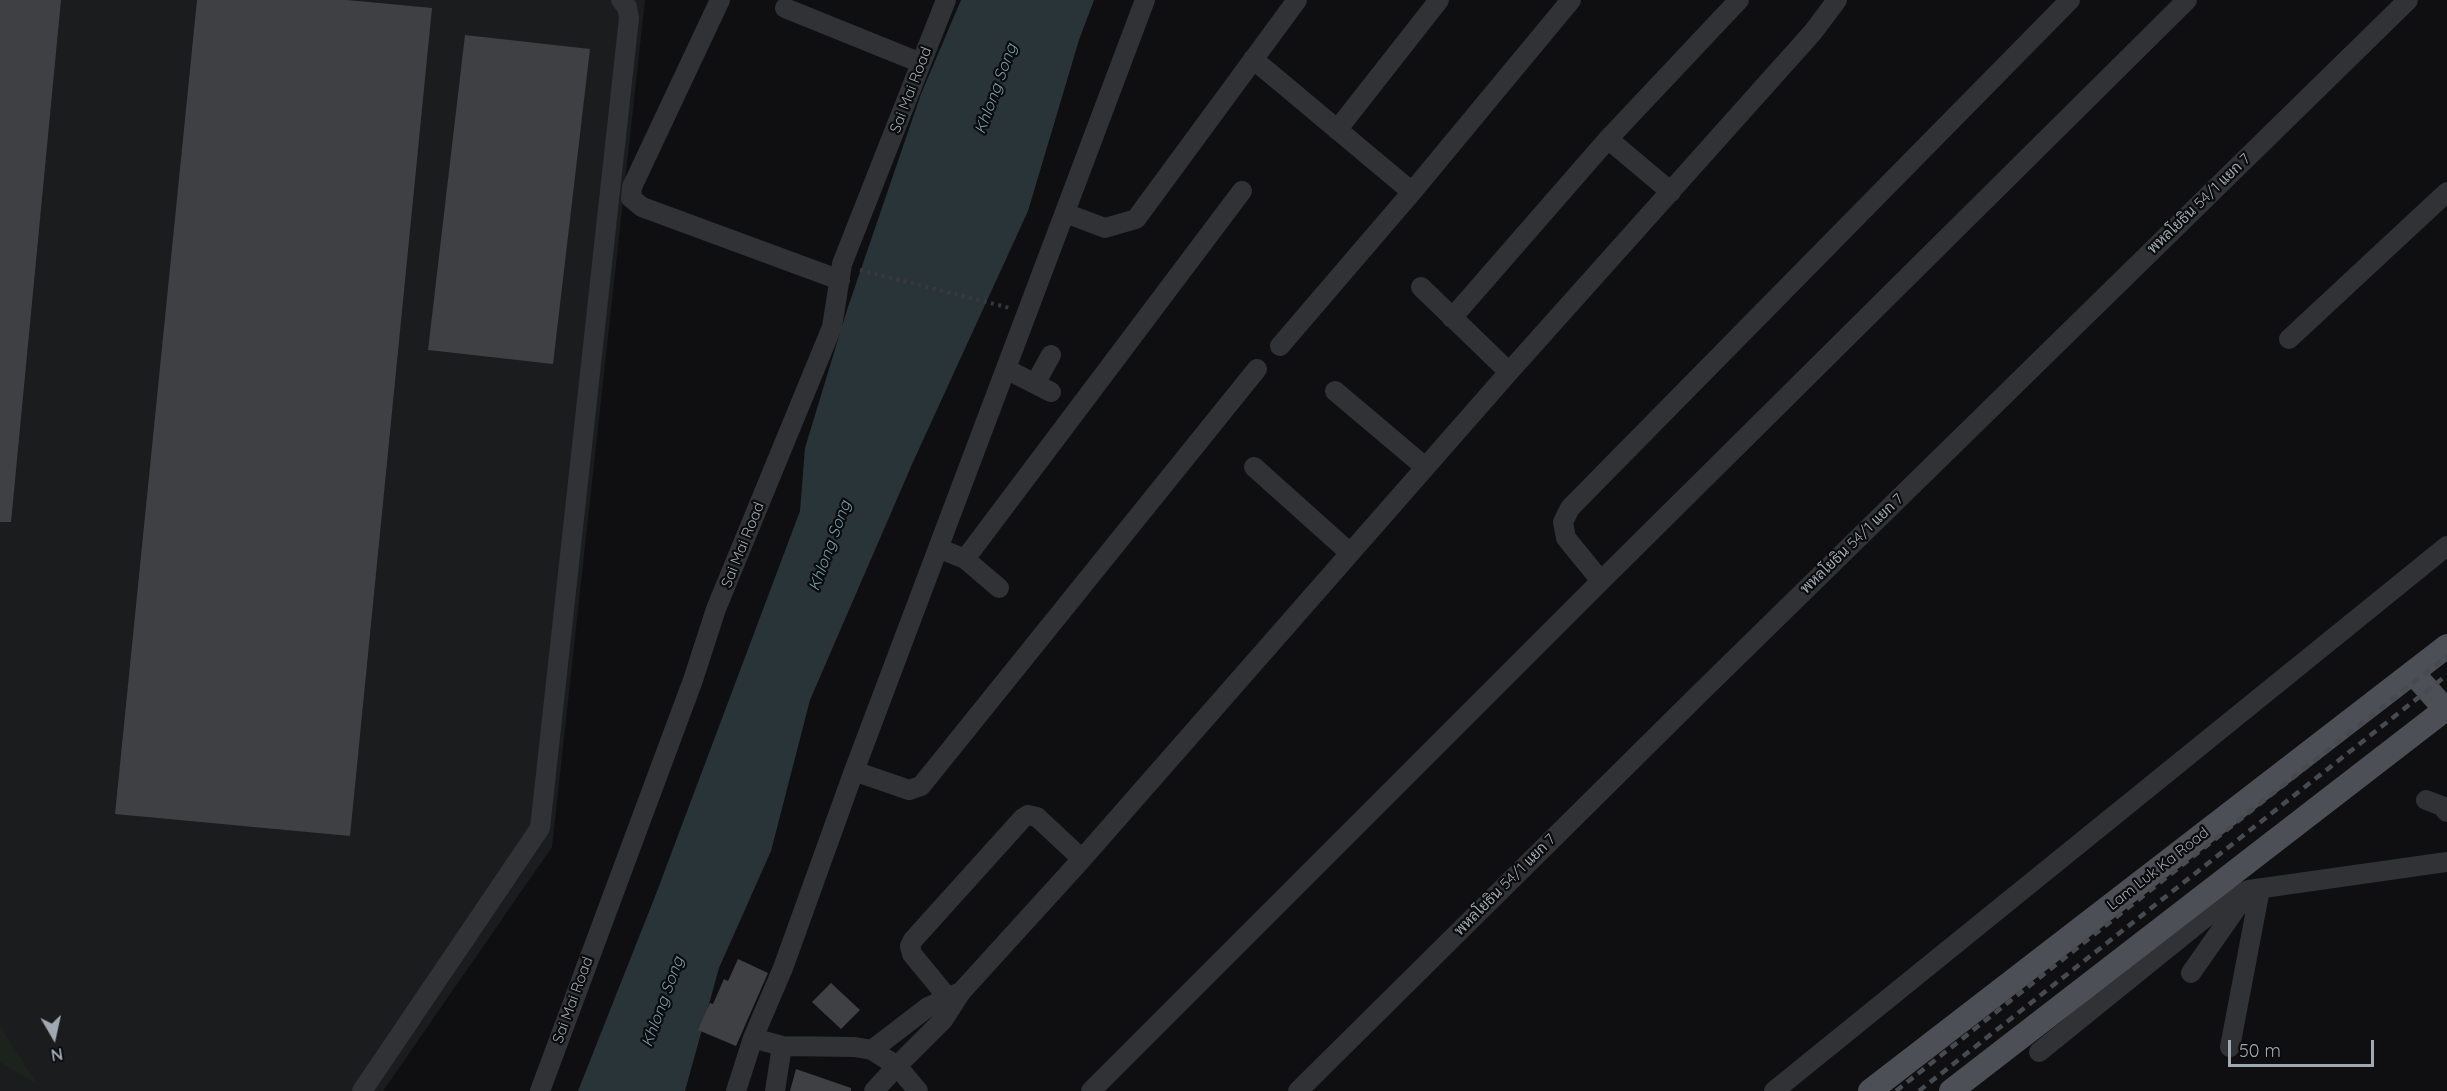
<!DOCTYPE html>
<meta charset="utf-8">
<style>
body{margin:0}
#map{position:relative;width:2447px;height:1091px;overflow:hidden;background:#0f0f11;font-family:Quicksand,sans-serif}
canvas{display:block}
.north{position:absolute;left:24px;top:1007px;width:60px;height:60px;-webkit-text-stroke:4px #0a0b0c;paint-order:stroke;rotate:171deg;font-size:16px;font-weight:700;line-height:24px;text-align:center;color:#a0a8b2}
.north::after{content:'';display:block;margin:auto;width:21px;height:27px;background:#a0a8b2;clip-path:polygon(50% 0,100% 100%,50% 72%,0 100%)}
.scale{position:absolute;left:2228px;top:1040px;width:146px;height:27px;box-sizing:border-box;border:3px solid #a0a8b2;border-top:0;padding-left:8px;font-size:18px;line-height:21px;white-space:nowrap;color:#a0a8b2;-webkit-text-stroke:4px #0a0b0c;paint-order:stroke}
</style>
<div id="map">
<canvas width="2447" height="1091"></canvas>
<div class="north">N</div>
<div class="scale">50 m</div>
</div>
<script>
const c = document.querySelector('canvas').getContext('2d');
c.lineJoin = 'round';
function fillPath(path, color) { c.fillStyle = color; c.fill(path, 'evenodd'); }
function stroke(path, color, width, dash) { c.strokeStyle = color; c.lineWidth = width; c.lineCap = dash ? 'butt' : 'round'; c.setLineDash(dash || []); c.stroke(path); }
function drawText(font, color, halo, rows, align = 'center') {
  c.font = font + ' Quicksand,Sarabun,sans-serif'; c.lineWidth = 4.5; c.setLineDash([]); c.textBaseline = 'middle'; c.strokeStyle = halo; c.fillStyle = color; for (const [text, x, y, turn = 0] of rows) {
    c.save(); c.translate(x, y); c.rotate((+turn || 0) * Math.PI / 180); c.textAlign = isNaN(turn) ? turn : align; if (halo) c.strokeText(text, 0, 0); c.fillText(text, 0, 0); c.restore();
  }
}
fillPath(new Path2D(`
 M0 0H645L552 847 383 1091H0Z`), '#1b1c1e');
fillPath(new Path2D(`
 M0 1026 37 1084 0 1062Z`), '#1c231c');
fillPath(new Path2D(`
 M961 0H1094L1079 40 1028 211 913 462 810 700 771 851 719 968 685 1091H578L656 894 800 511 805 448 847 310 921 94Z`), '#293439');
fillPath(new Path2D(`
 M0 0H61L11 522H0Z
 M197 0H347L432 8 350 836 115 814Z
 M465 35 590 49 553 364 428 350Z
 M738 959 768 973 736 1046 698 1030 710 1003 713 1004 724 979 728 981Z
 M831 983 860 1010 841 1029 812 1002Z
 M796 1069 851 1088V1091H790Z`), '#3e4044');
stroke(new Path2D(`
 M860 270 1010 308`), '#36393d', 4, [3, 4.5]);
stroke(new Path2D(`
 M720 0 632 187 631 198 642 207 840 280
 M785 8 921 63
 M1253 59 1412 192
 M1337 130 1439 0
 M1608 139 1671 192
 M1065 213 1105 228 1136 219 1297 0
 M1421 287 1509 372
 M1452 318 1608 139 1739 0
 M2289 339 2447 192
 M1280 346 1412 192 1571 0
 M1006 369 1051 392
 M1035 384 1051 355
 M1335 391 1425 467
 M1254 467 1350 553
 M938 548 965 559 999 588
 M965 559 1242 191
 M1601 581 1566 538 1563 522 1570 508 2070 0
 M854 771 909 790 921 786 1257 369
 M2426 800 2442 806 2447 812
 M2191 973 2249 890
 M953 1004 912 954 910 946 913 940 1023 818 1028 815 1037 817 1082 859
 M753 1038 782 1046 855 1047 872 1050 897 1066 918 1091
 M2230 1047 2260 889
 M872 1050 928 1007 958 993
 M2039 1052 2232 896 2249 890 2447 862
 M362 1091 540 828 629 18 627 7 621 0
 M540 1091 693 680 716 609 832 327 842 264 946 0
 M736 1091 753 1038 783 968 854 771 1145 0
 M775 1091 782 1046
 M874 1091 897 1066 943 1020 961 992 1082 859 1509 372 1813 32 1837 0
 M1091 1091 1601 581 2187 0
 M1298 1091 1698 695 2408 0
 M1774 1091 2447 546`), '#303236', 20);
stroke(new Path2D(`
 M2413 673 2445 709
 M1870 1091 2447 646
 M1951 1091 2447 708`), '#4c4f55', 24);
stroke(new Path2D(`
 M1896 1091 2447 656
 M1919 1091 2447 675`), '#474a4f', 4.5, [8, 6]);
drawText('15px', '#a0a8b2', '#0a0b0c', [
 ["Sai Mai Road",911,90,-69],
 ["พหลโยธิน 54/1 แยก 7",2199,204,-44],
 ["พหลโยธิน 54/1 แยก 7",1852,544,-44],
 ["Sai Mai Road",743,545,-68],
 ["Lam Luk Ka Road",2158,869,-38],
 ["พหลโยธิน 54/1 แยก 7",1505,885,-45],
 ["Sai Mai Road",573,1000,-70]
]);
drawText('italic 16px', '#769cad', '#0a0b0c', [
 ["Khlong Song",996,89,-70],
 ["Khlong Song",830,546,-70],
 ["Khlong Song",663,1002,-70]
]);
</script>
